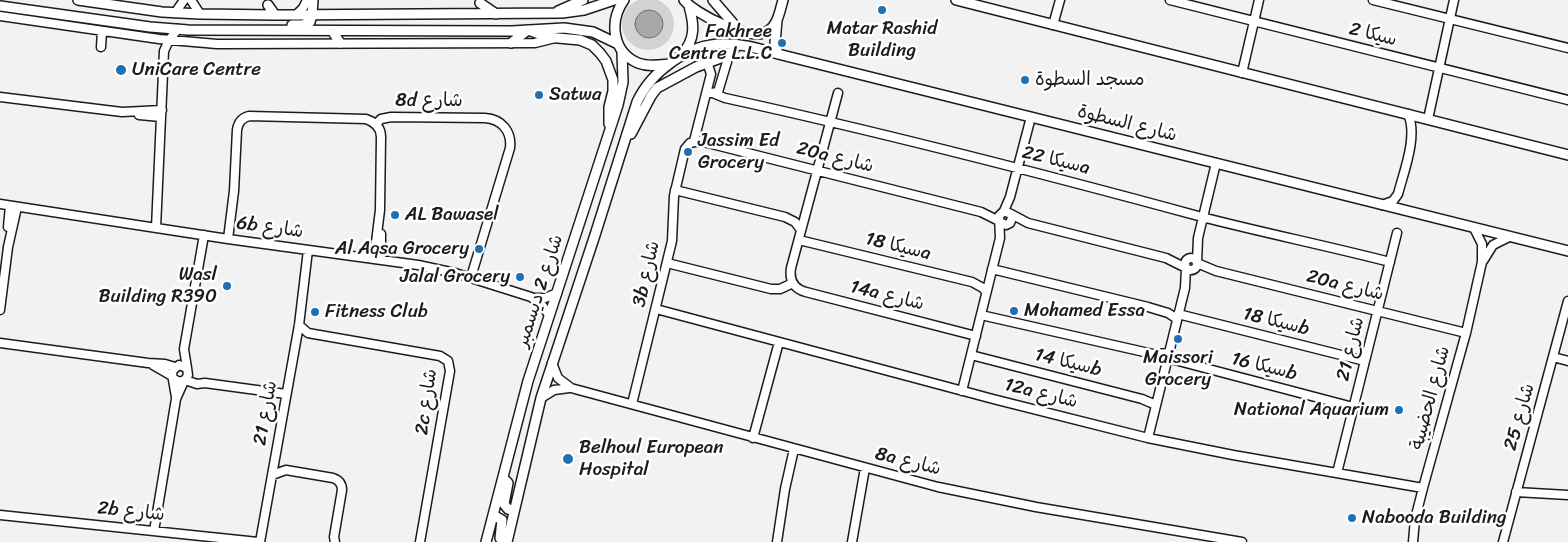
<!DOCTYPE html>
<meta charset="utf-8">
<style>
body{margin:0}
canvas{display:block;background:#f2f2f2}
</style>
<canvas width="1568" height="542"></canvas>
<script>
const c = document.querySelector('canvas').getContext('2d');
c.lineJoin = 'round';
function fillPath(path, color) { c.fillStyle = color; c.fill(path, 'evenodd'); }
function stroke(path, color, width, dash) { c.strokeStyle = color; c.lineWidth = width; c.lineCap = dash ? 'butt' : 'round'; c.setLineDash(dash || []); c.stroke(path); }
function drawText(font, color, halo, rows, align = 'center') {
  c.font = font + ' Sriracha,"Playpen Sans Arabic",sans-serif'; c.lineWidth = 5; c.setLineDash([]); c.textBaseline = 'middle'; c.strokeStyle = halo; c.fillStyle = color; for (const [text, x, y, turn = 0] of rows) {
    c.save(); c.translate(x, y); c.rotate((+turn || 0) * Math.PI / 180); c.textAlign = isNaN(turn) ? turn : align; if (halo) c.strokeText(text, 0, 0); c.fillText(text, 0, 0); c.restore();
  }
}
fillPath(new Path2D(`
 M622 24a26 26 0 1 1 52 0a26 26 0 1 1-52 0Z`), '#d2d2d2');
const water = new Path2D(`
 M635 24a14 14 0 1 1 28 0a14 14 0 1 1-28 0Z`);
fillPath(water, '#a8a8a8');
stroke(water, '#707070', 1);
const minor = new Path2D(`
 M191 0 200 14
 M1170 0 1568 100
 M1373 0 1568 48
 M175 13 184 0
 M296 15 303 8 307 0
 M0 16 159 39 217 44 535 43 555 38
 M1053 25 1060 0
 M101 47 102 31
 M1242 73 1259 0
 M711 93 718 92 729 55
 M838 93 791 268C789 280 794 289 806 292L976 336
 M715 94 725 98C885 133 1044 174 1202 217 1264 233 1328 246 1390 262
 M0 97 122 112 162 110
 M139 115 161 117
 M1428 119 1454 0
 M376 124 381 119 391 117 485 118C502 119 512 132 510 148L471 277
 M694 141 711 74 707 62
 M675 190 785 217 795 222 801 230
 M0 204 228 239 418 265 455 273 531 297 542 305 549 315
 M1382 205 1393 201 1398 194C1404 171 1418 136 1408 114
 M1004 211 1010 197 1031 117
 M1011 214 1028 223 1166 258 1186 268
 M8 227 10 206
 M156 228 164 51 169 40 178 29
 M228 239 234 191 237 130C238 123 241 118 249 116L366 119C375 122 381 128 381 137L380 210 374 258
 M799 240 972 282 983 288 986 292
 M1185 264a6 6 0 1 1 12 0a6 6 0 1 1-12 0Z
 M381 259V234
 M1483 261 1493 245 1509 237
 M1197 262 1198 238 1216 163
 M667 263 771 289H780L793 283
 M1197 263 1216 271 1466 333
 M992 269 1148 307 1168 313 1177 319
 M533 298H545L557 293
 M656 309 993 399 1148 438 1233 455 1423 488
 M0 310 8 247 17 207
 M1178 314 1365 361
 M981 315 1153 354 1169 353
 M299 325 308 333 440 356 448 361 450 371 420 542
 M0 343 148 363 165 364 175 367
 M971 355 1142 399 1156 405
 M1553 357 1568 361
 M1167 358 1353 407
 M552 363 558 378 571 388 938 487 1036 507 1242 542
 M153 365 172 376
 M187 368 184 349 204 235
 M174 379 179 382 185 380 188 375 187 368 179 365 173 370 172 374 176 397
 M185 380 197 384 205 383 286 394
 M962 391 1000 238 999 216 1004 211 1011 214 1012 218 1010 223 1006 225 1000 222
 M541 398 554 390 569 388
 M632 404 672 241 674 196 685 149 690 143 700 141 981 212 999 221
 M753 438 779 342
 M1148 438 1185 288 1186 268
 M1337 473 1397 233
 M272 475 286 470 333 478C339 480 342 484 342 490L334 537 335 542
 M1516 492 1568 495
 M0 515 258 542
 M154 531 176 399 184 381
 M260 542 299 325 308 250
 M777 542 785 489 794 449
 M852 542 865 468
 M1413 542 1415 519 1423 488 1466 333 1482 262V244L1474 228
 M1503 542 1568 301`);
const major = new Path2D(`
 M78 0 162 12 200 14 275 15 562 13 584 10 614 0
 M624 0C609 21 612 52 638 63 648 67 659 65 669 64
 M684 0C695 14 752 43 768 31 778 25 780 10 783 0
 M713 0 737 28
 M956 0 1568 155
 M480 3 496 14
 M268 5 275 15
 M0 6 150 27 188 30 512 31 564 28 593 32 618 44
 M558 11 583 0
 M777 20 775 43 778 54
 M292 25H303L310 22 312 15 313 0
 M531 31 547 37 580 40 592 45 600 53 606 61 613 80V91L609 107V124
 M333 32 340 43
 M511 43 528 30
 M682 54C696 39 694 24 689 6
 M631 134 651 96 657 88 696 67 726 56 738 45
 M503 478 508 483 504 504 508 509 513 510
 M493 515 502 520 500 538 503 542
 M486 542 528 381 618 105 623 82 622 51
 M507 542 541 398 595 235 637 102C651 72 688 44 722 44 741 43 760 49 778 54L1568 251`);
stroke(minor, '#1c1c1c', 11);
stroke(major, '#1c1c1c', 12);
stroke(minor, '#fff', 8);
stroke(major, '#fff', 9);
for (const [x, y, r, color] of [
 [882,10,5,"#1f6fb2"],
 [782,43,5,"#1f6fb2"],
 [121,70,6,"#1f6fb2"],
 [1025,80,5,"#1f6fb2"],
 [539,95,5,"#1f6fb2"],
 [688,152,5,"#1f6fb2"],
 [395,215,5,"#1f6fb2"],
 [479,249,5,"#1f6fb2"],
 [520,277,5,"#1f6fb2"],
 [227,286,5,"#1f6fb2"],
 [1014,311,5,"#1f6fb2"],
 [315,312,5,"#1f6fb2"],
 [1178,339,5,"#1f6fb2"],
 [1399,410,5,"#1f6fb2"],
 [568,459,6,"#1f6fb2"],
 [1352,518,5,"#1f6fb2"]
]) { const dot = new Path2D(); dot.arc(x, y, r, 0, 2 * Math.PI); c.fillStyle = color; c.fill(dot); stroke(dot, '#fff', 2); }
drawText('19px', '#1c1c1c', '#fff', [
 ["Matar Rashid",882,29,"center"],
 ["Building",882,51,"center"],
 ["Fakhree",772,32,"right"],
 ["Centre L.L.C",772,54,"right"],
 ["UniCare Centre",132,70],
 ["مسجد السطوة",1035,80],
 ["Satwa",549,95],
 ["Jassim Ed",698,141],
 ["Grocery",698,163],
 ["AL Bawasel",405,215],
 ["Al Aqsa Grocery",469,249,"right"],
 ["Wasl",217,275,"right"],
 ["Building R390",217,297,"right"],
 ["Jalal Grocery",510,277,"right"],
 ["Mohamed Essa",1024,311],
 ["Fitness Club",325,312],
 ["Maissori",1178,358,"center"],
 ["Grocery",1178,380,"center"],
 ["National Aquarium",1389,410,"right"],
 ["Belhoul European",579,448],
 ["Hospital",579,470],
 ["Nabooda Building",1362,518]
], 'left');
drawText('19px', '#1c1c1c', '#fff', [
 ["سيكا 2",1373,35,14],
 ["8d شارع",429,101],
 ["شارع السطوة",1127,124,14],
 ["20a شارع",835,158,14],
 ["سيكا 22a",1056,161,14],
 ["6b شارع",270,228,8],
 ["سيكا 18a",898,247,14],
 ["3b شارع",647,274,-77],
 ["20a شارع",1345,286,14],
 ["شارع 2 ديسمبر",540,291,-72],
 ["14a شارع",887,296,14],
 ["سيكا 18b",1276,322,14],
 ["شارع 21",1351,349,-76],
 ["سيكا 14b",1068,363,14],
 ["سيكا 16b",1264,367,14],
 ["12a شارع",1041,394,14],
 ["شارع الحضيبة",1431,398,-75],
 ["2c شارع",427,402,-82],
 ["شارع 21",266,413,-80],
 ["شارع 25",1520,417,-74],
 ["8a شارع",908,462,14],
 ["2b شارع",131,512,6]
]);
</script>
